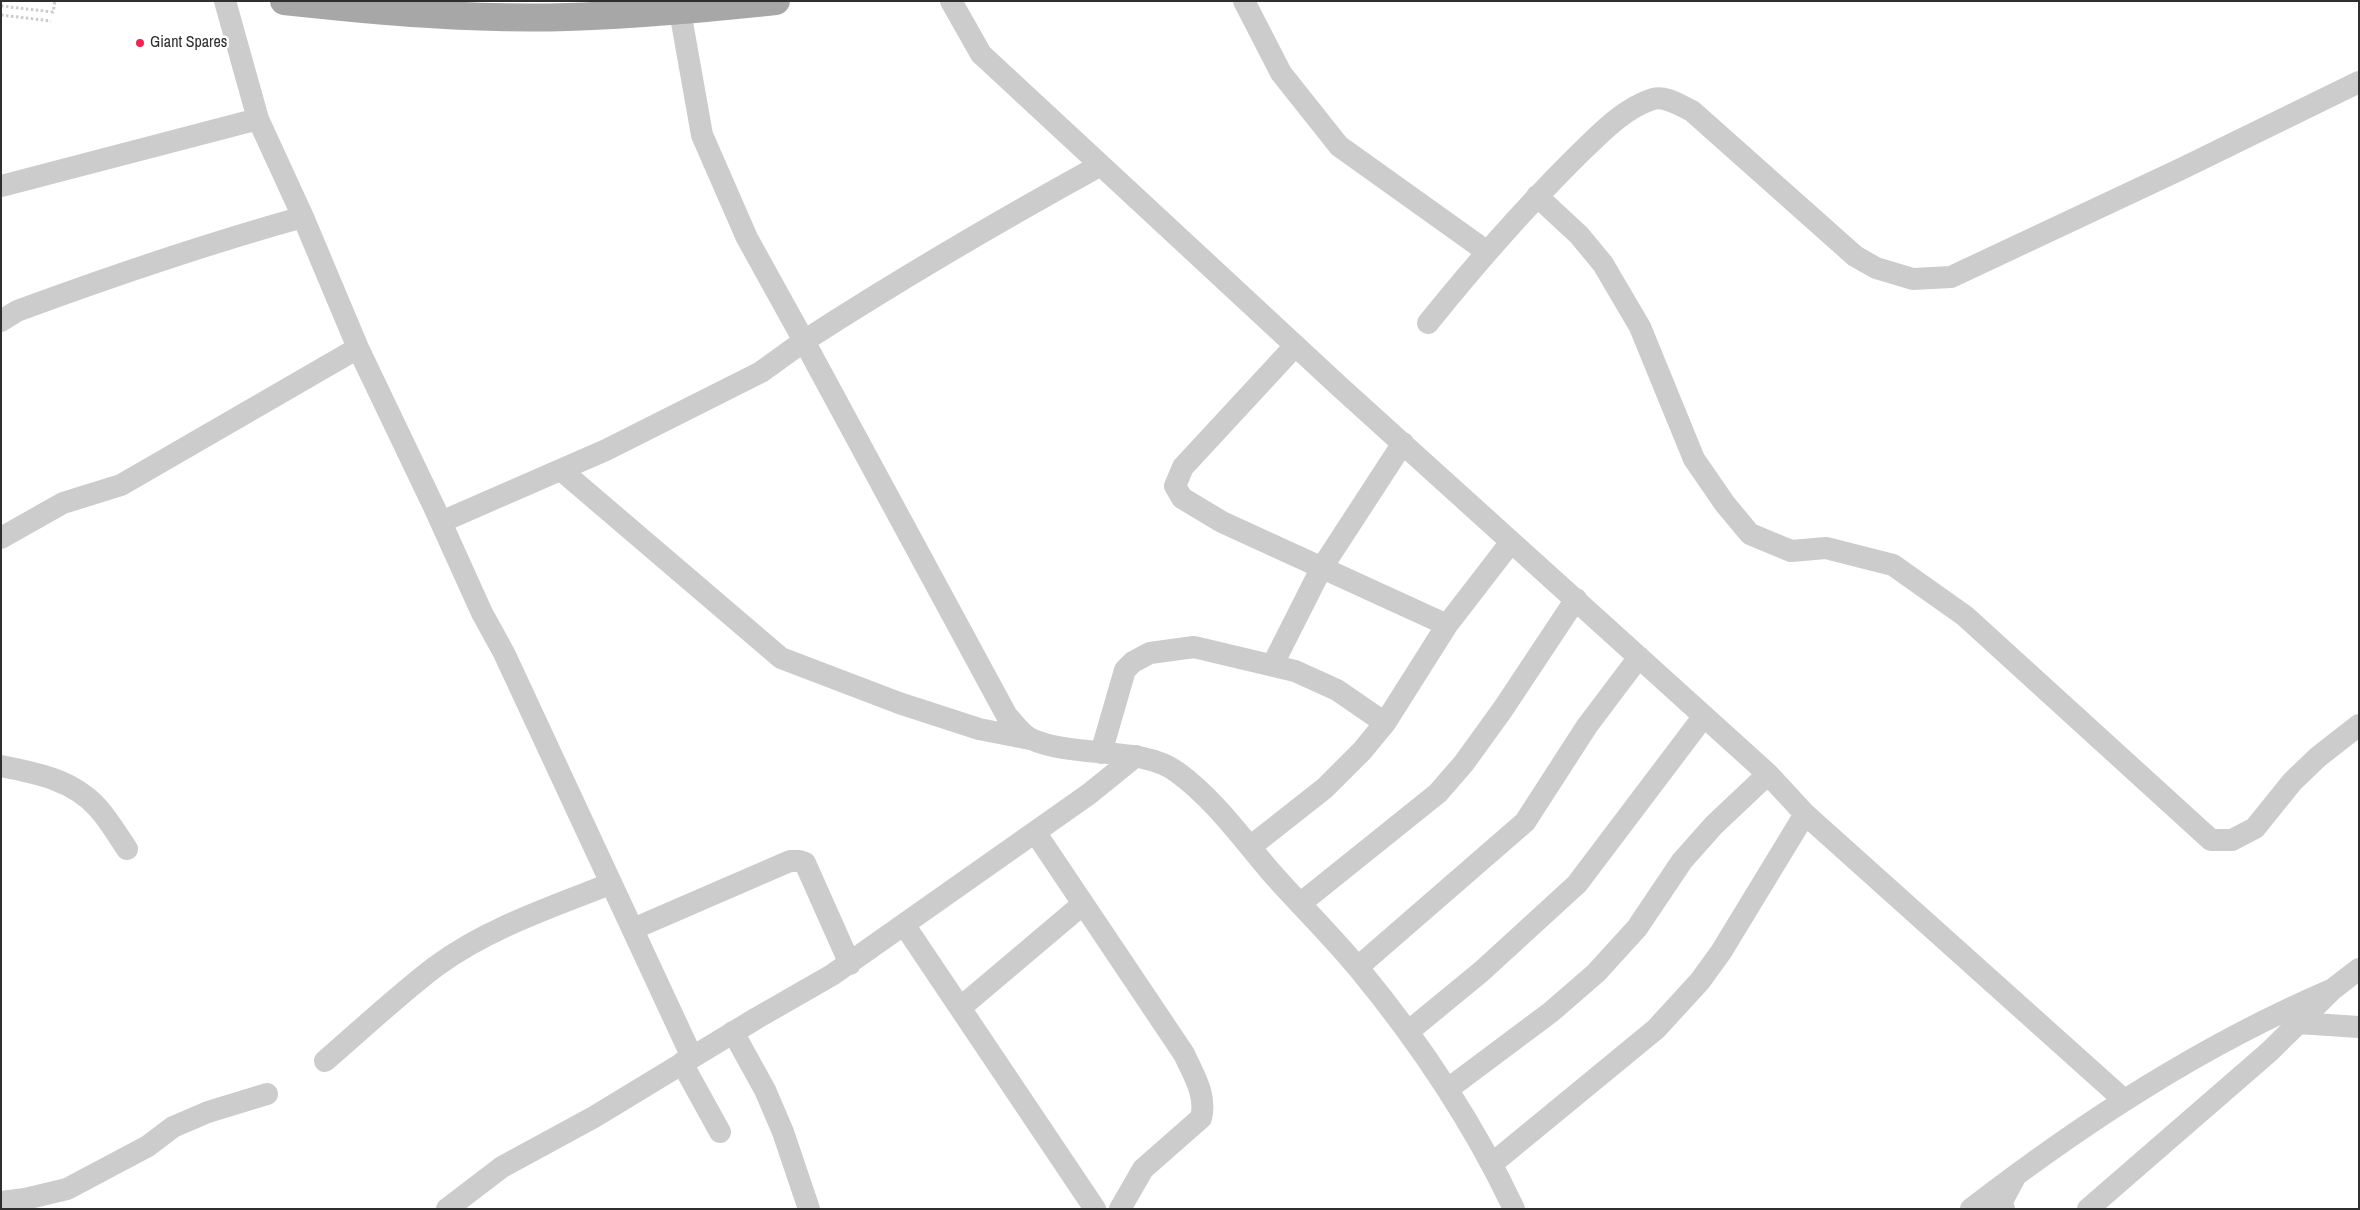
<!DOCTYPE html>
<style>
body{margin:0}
#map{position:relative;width:2360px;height:1210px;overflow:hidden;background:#fff;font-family:"Archivo Narrow",sans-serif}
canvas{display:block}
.frame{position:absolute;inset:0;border:2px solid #2f2f2f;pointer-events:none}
</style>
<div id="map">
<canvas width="2360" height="1210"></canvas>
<div class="frame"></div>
</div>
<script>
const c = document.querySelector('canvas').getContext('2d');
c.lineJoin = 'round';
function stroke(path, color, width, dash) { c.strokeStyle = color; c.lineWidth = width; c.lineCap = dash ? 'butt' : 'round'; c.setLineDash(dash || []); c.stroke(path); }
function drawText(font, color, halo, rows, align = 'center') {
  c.font = font + ' "Archivo Narrow",sans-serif'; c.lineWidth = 5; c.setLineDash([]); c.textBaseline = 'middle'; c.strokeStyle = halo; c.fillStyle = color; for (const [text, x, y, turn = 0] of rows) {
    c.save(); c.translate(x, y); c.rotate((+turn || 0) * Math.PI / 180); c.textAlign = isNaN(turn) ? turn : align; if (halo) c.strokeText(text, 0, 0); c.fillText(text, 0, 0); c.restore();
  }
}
stroke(new Path2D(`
 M1 6 53 12 55 1
 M1 15 51 21`), '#ccc', 3, [2.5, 2.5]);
stroke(new Path2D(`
 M225 1 258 119 303 217 358 348 435 509 482 613 504 653 692 1057
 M951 1 981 54 1340 387 1768 774 1805 814 2124 1100
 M1244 1 1281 73 1339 146 1486 251
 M1099 166C999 221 900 279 804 341L1007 716C1014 723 1022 735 1031 739 1073 758 1143 746 1177 772 1213 798 1241 837 1270 871 1299 904 1331 935 1359 969 1420 1043 1473 1122 1514 1209
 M1 186 258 119
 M1537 196 1579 235 1603 264 1640 327 1694 459 1725 504 1750 534 1791 551 1826 548 1893 565 1965 616 2211 840H2232L2255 828 2292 782 2318 757 2359 725
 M1 321 17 311C112 276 206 244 303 217
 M1428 323C1474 266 1520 213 1572 161 1595 139 1621 109 1653 99 1665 95 1681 106 1692 111L1855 256 1876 268 1913 279 1951 277 2181 169 2359 82
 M1295 346 1183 467 1175 486 1182 498 1222 522 1447 625
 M561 470 781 658 899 703 979 729 1030 739
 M441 522 606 450 761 372 804 341 747 238 702 135 680 11
 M1 538 63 503 121 485 358 348
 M1273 664 1321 569 1403 443
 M1101 753 1125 670 1133 662 1150 653 1194 647 1295 671 1337 690 1385 723
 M1 766C37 773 73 780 98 808 109 820 118 836 127 849
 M1035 832 1184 1054C1193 1074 1207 1095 1201 1118L1143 1169 1120 1209
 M1250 847 1325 788 1362 751 1385 723 1447 625 1511 542
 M1301 903 1438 793 1464 763 1503 709 1576 599
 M905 926 1095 1209
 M633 929 790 861H799L805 863 850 964
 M1358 967 1525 822 1587 726 1639 657
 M960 1008 1083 904
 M2298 1023 2359 1027
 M1409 1031 1482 971 1577 884 1704 716
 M733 1032 765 1090 783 1132 809 1209
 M325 1061C361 1030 397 996 435 967 486 929 551 907 610 884
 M682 1063 720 1132
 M1448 1089 1551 1012 1596 973 1637 928 1682 861 1714 825 1768 774
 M1493 1163 1656 1029 1700 981 1721 952 1805 814
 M1 1202 25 1199 67 1189 148 1146 173 1127 208 1112 267 1094
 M447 1209 502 1167 594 1117 757 1018 832 975 1089 794 1136 756
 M1971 1209C2084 1122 2202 1045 2333 989
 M2004 1209 2001 1203 2014 1179
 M2088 1209 2269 1052 2333 989 2359 969`), '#ccc', 22);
stroke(new Path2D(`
 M284 1C378 11 473 20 568 17 638 15 707 8 776 1`), '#a7a7a7', 28);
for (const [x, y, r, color] of [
 [140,43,5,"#f5214e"]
]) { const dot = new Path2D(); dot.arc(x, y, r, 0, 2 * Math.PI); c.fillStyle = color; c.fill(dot); stroke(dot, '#fff', 2); }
drawText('16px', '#2f2f2f', '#fff', [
 ["Giant Spares",150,43]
], 'left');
</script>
